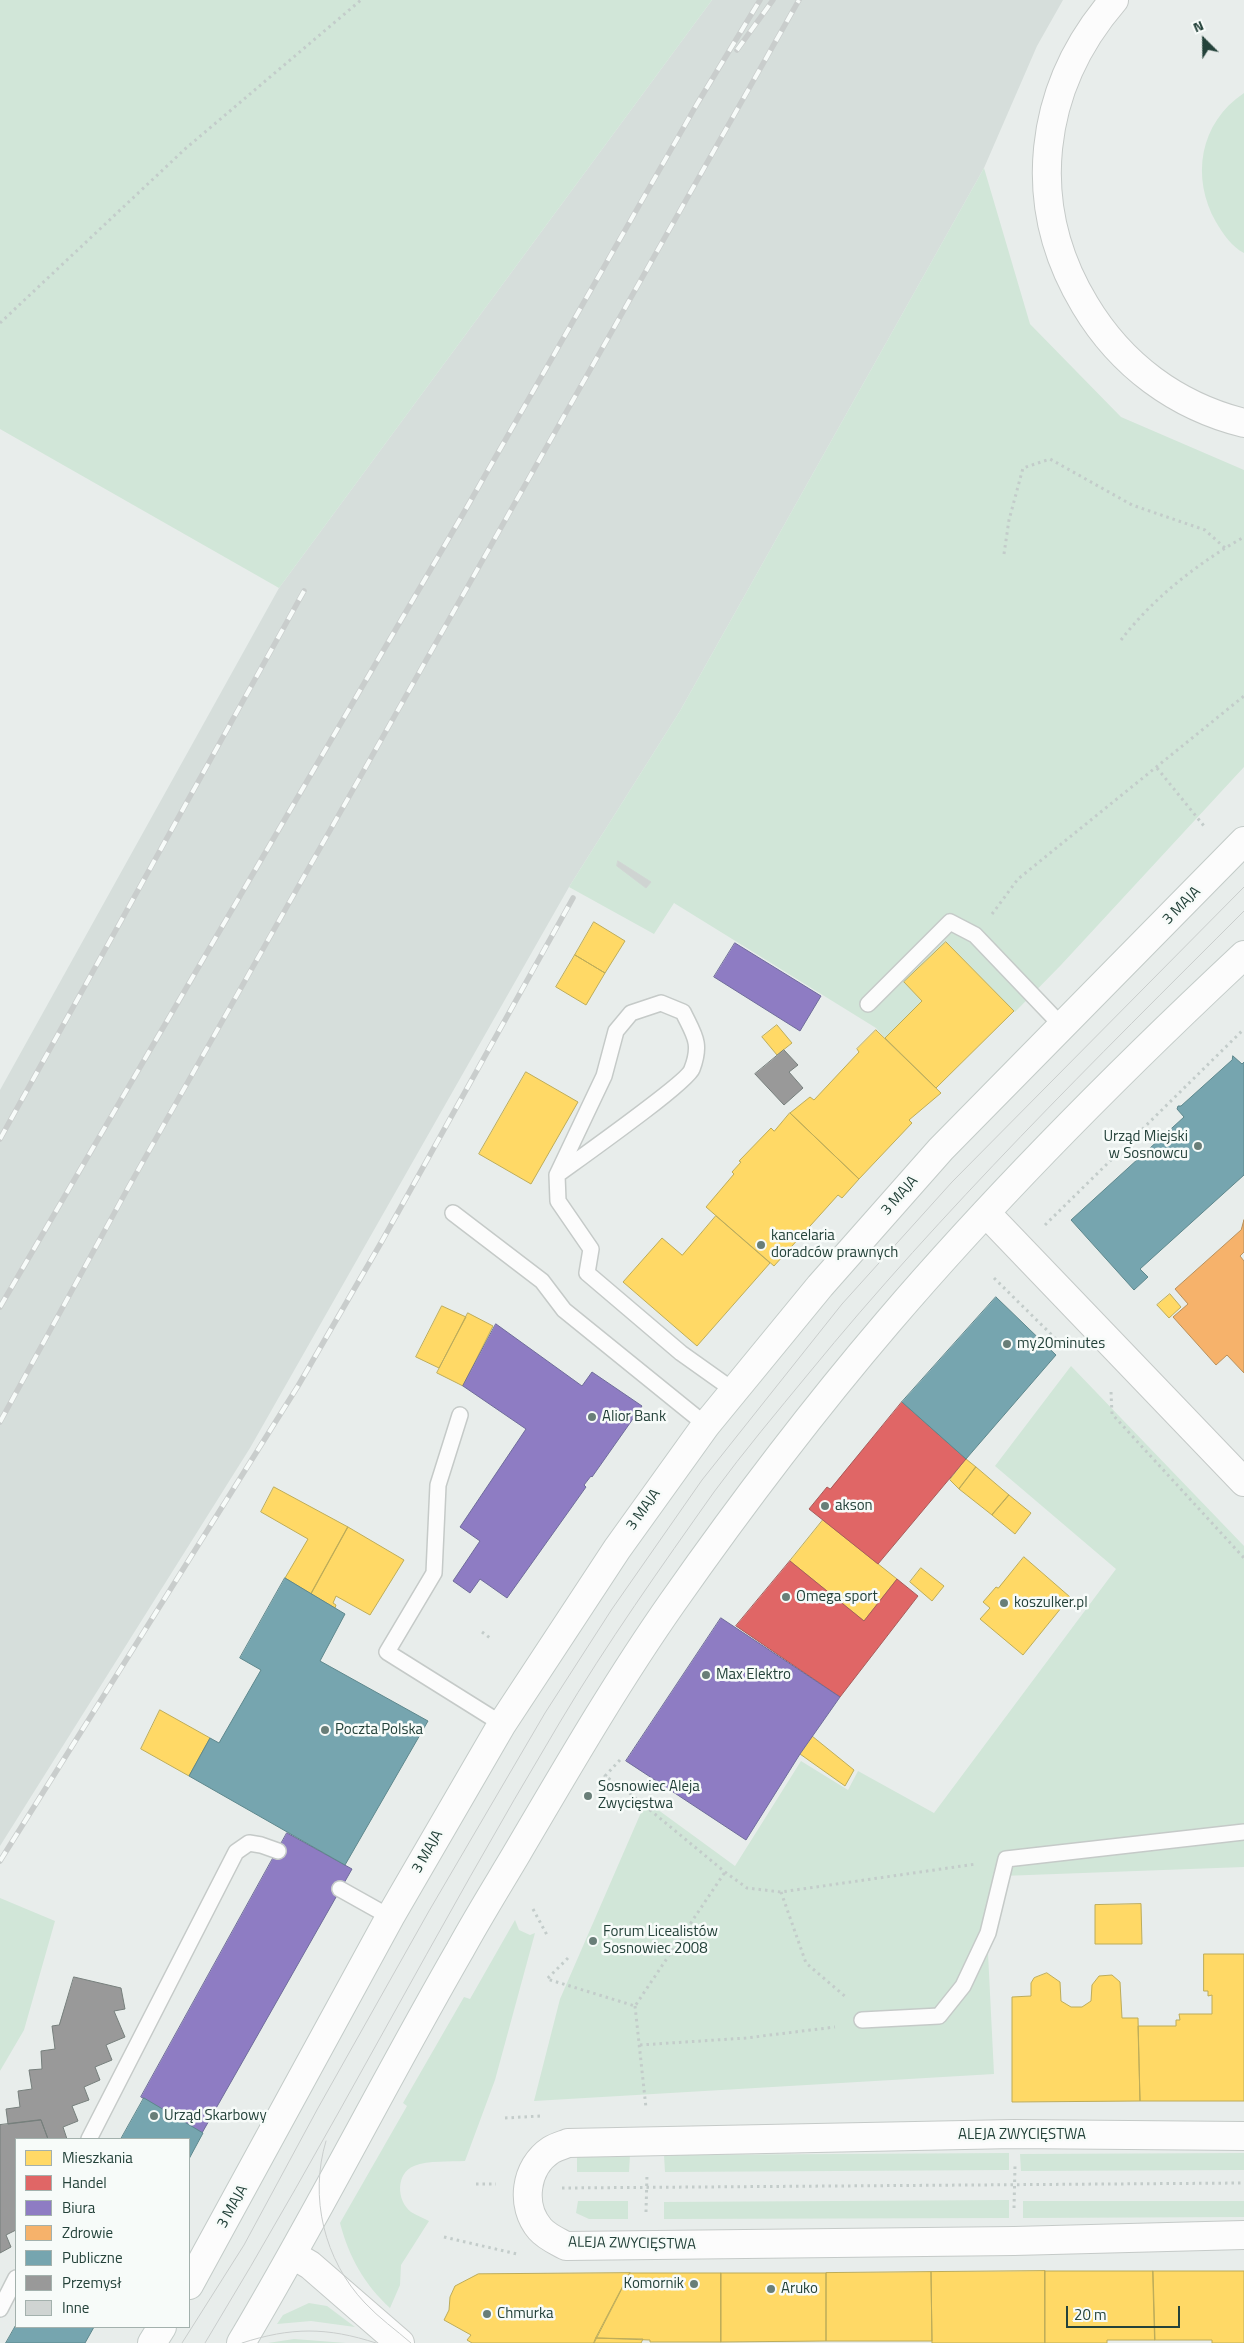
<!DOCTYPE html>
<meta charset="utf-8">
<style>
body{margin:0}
#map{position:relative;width:1244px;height:2343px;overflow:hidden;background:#e8edeb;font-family:"Titillium Web",sans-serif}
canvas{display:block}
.legend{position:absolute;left:15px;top:2138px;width:175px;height:190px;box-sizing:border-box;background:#f7fbf9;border:1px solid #a3b1ad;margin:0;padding:6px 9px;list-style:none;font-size:15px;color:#24423a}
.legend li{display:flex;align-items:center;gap:10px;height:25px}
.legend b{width:25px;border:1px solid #a3b1ad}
.north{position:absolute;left:1179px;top:15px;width:50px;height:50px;-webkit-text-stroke:4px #f7fbf9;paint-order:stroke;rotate:337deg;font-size:14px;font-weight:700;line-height:20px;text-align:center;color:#24423a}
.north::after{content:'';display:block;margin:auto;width:18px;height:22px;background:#24423a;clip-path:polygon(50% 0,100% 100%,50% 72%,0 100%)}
.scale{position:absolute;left:1066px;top:2306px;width:114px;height:22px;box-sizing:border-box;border:2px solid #24423a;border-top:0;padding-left:6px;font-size:15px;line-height:18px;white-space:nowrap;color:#24423a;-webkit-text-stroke:4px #f7fbf9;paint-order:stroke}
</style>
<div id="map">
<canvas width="1244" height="2343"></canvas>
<ul class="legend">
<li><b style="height:14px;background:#ffd966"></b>Mieszkania</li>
<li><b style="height:14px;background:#e06666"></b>Handel</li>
<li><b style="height:14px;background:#8e7cc3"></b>Biura</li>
<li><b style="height:14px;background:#f6b26b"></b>Zdrowie</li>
<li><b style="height:14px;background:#76a5af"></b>Publiczne</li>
<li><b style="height:14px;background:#999"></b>Przemysł</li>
<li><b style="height:14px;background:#cfd4d2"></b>Inne</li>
</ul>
<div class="north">N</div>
<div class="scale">20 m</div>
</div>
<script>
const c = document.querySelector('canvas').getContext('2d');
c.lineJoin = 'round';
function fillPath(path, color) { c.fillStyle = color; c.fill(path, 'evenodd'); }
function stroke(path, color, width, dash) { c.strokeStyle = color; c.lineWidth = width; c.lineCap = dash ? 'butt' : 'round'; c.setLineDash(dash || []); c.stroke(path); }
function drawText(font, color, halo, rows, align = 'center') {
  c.font = font + ' "Titillium Web",sans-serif'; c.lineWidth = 5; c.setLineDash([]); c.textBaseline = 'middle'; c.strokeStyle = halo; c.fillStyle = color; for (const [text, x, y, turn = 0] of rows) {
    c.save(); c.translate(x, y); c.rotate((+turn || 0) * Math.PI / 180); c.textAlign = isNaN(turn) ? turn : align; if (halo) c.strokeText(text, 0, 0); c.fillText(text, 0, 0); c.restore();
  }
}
fillPath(new Path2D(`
 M712 0H1063L1037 46 984 168 680 711 569 887 250 1448 0 1846V1090L279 588Z`), '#d6dedb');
fillPath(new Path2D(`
 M0 0H712L279 588 0 429Z
 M1244 93V253C1232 247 1223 234 1216 222 1191 178 1199 123 1244 93Z
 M984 168 1030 324 1121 417 1244 470V767L1061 965 1015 1012 946 942 905 982 922 1001 885 1038 876 1028 674 903 654 934 569 887 680 711Z
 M1071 1366 1244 1546V1867L1002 1876 988 1953 994 2074 534 2101 560 1999 646 1801 735 1866 801 1761 848 1790 858 1771 934 1813 1116 1569 995 1466Z
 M0 1898 55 1921 24 2030 0 2071Z
 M515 1920 519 1930 530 1935 535 1933 495 2080 465 2161C449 2162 429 2160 414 2166 396 2173 396 2200 411 2212 416 2215 423 2218 429 2221L401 2265 400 2285 390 2308C364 2284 349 2257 340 2223L407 2106 403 2103 464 1997 470 1999Z
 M1009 2153V2170L665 2172 664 2155Z
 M1244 2153V2170L1021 2171 1020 2154Z
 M577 2155H630L629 2172H577Z
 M1009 2200V2218L664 2219V2202Z
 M578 2201H628V2219H589L576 2213Z
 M1023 2201H1244V2217L1023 2218Z
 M309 2303 327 2306 355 2327 311 2321 277 2324 283 2315Z
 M294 2339 346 2343H268Z`), '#d1e6d8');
const homes = new Path2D(`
 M594 922 625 941 605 973 575 955Z
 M946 942 1014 1011 936 1088 885 1038 922 1001 904 982Z
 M575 955 605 973 586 1005 556 987Z
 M777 1025 792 1043 777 1055 762 1037Z
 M876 1030 941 1093 909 1120 912 1123 859 1179 790 1113 810 1097 814 1100 859 1052 857 1049Z
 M526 1072 578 1102 531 1184 479 1154Z
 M790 1113 859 1179 842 1198 838 1195 774 1266 706 1207 734 1174 732 1172 741 1162 739 1161 771 1128 774 1131Z
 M716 1216 770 1263 697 1346 623 1282 662 1238 682 1255Z
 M1170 1294 1181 1307 1169 1318 1157 1305Z
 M442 1306 466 1317 439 1368 416 1357Z
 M468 1313 493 1326 463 1386 437 1373Z
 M966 1459 976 1467 959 1489 950 1480Z
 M976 1467 1009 1495 992 1515 959 1489Z
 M274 1487 348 1527 311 1594 285 1578 308 1539 261 1512Z
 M1009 1495 1031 1513 1015 1534 992 1515Z
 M823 1520 897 1579 864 1621 790 1561Z
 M348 1527 404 1560 370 1615 336 1596 333 1603 336 1605 335 1608 311 1594Z
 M1024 1557 1070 1597 1023 1655 980 1619 990 1608 983 1602 996 1587 998 1588Z
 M921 1568 944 1586 932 1601 910 1582Z
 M160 1710 210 1738 189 1776 141 1749Z
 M812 1736 854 1770 845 1786 800 1754Z
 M1141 1904 1142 1944H1095V1905Z
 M1204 1954H1244V2101H1140L1138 2026H1176V2020H1180L1179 2014H1212V1995L1208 1996V1991H1204Z
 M1047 1973 1060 1982 1061 2001 1071 2007H1082L1091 2001 1092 1985 1099 1976 1112 1975 1120 1982 1122 2018H1138L1140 2101 1012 2102V1997L1031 1996V1983L1034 1978Z
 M1045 2271V2343H932L931 2272Z
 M1045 2271H1153L1155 2340H1107V2343H1045Z
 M1153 2271H1244V2343H1212V2340H1155Z
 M931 2272 932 2341H826V2273Z
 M630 2273 594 2343H472L467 2340 471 2335 444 2320 449 2310 450 2297 455 2286 478 2274Z
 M630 2273H721V2342H650V2340L596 2338Z
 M721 2273H826V2341L721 2342Z
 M596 2338 643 2339 641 2343H594Z`);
fillPath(homes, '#ffd966');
stroke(homes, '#bdac59', 1);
const shops = new Path2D(`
 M902 1402 966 1459 878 1564 809 1509 827 1487 830 1489Z
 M790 1561 864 1621 897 1579 918 1596 840 1697 736 1626Z`);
fillPath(shops, '#e06666');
stroke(shops, '#a85b59', 1);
const offices = new Path2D(`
 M735 943 821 996 800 1031 714 977Z
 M496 1324 582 1386 592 1372 642 1406 592 1477 591 1476 584 1485 586 1487 507 1598 480 1579 470 1593 453 1581 480 1541 460 1527 526 1429 463 1386Z
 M721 1618 840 1697 800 1754 746 1840 626 1761Z
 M287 1833 352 1869 202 2133 141 2097Z`);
fillPath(offices, '#8e7cc3');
stroke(offices, '#6e6b9a', 1);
const health = new Path2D(`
 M1244 1220V1252L1240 1256 1244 1261V1373L1227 1355 1216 1365 1173 1317 1188 1304 1175 1289 1241 1230Z`);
fillPath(health, '#f6b26b');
stroke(health, '#b7905c', 1);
const public = new Path2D(`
 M1233 1056 1242 1064 1244 1062V1175L1140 1269 1148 1277 1134 1290 1071 1220 1184 1117 1177 1109 1178 1106H1181L1232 1060Z
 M996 1297 1056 1355 966 1459 902 1402Z
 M285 1578 345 1614 320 1661 428 1721 345 1865 189 1776 210 1738 219 1743 261 1670 240 1658Z
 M144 2098 203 2133 189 2159V2139H121Z
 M16 2325V2327H94L85 2343H6Z`);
fillPath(public, '#76a5af');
stroke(public, '#5d878c', 1);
const industry = new Path2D(`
 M784 1050 798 1065 789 1072 803 1088 784 1105 755 1074Z
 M74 1977 121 1988 125 2009 114 2011 125 2037 106 2045 112 2060 95 2067 100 2080 84 2087 89 2100 72 2106 78 2121 63 2127 67 2139H48L41 2120 8 2124 6 2109 20 2107 18 2091 32 2089 29 2070 42 2069 41 2051 55 2049 52 2026 59 2025Z
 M41 2120 48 2139H16V2230L6 2235 11 2247 0 2253V2125Z`);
fillPath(industry, '#999');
stroke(industry, '#767f7c', 1);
const building = new Path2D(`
 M618 861 651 882 646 888 617 866Z`);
fillPath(building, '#cfd4d2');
stroke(building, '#d1d6d4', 1);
const service = new Path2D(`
 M868 1004 950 922 975 935 1062 1026
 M557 1175 604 1076 616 1031 631 1013 661 1003 683 1012C694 1035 702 1043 692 1069 688 1082 576 1161 557 1175L558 1201 591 1249 587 1273 681 1353 733 1390
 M453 1213 542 1281 564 1310 706 1425
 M460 1415 438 1485 434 1573 387 1652 502 1724
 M340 1889 390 1917
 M862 2020 939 2016 963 1986 988 1933 1006 1859 1244 1832
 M89 2139 236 1852 249 1843 261 1845 278 1851
 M0 2309 16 2278`);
const minor = new Path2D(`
 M986 1213 1244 1482
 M1244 2136 1014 2134 568 2143C563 2145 556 2147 551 2150 525 2167 520 2206 540 2229 547 2237 557 2241 566 2246L1014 2241 1244 2235
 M293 2255 310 2265 400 2343`);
const tertiary = new Path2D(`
 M1114 0C1038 88 1024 204 1085 305 1121 365 1176 406 1244 423`);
const secondary = new Path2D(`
 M189 2285 390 1917 502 1724 617 1549 706 1425 820 1286 941 1149 1244 841
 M152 2343 162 2327
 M241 2343C318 2214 385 2080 460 1950 478 1917 498 1885 517 1853 567 1768 616 1683 672 1603 740 1506 812 1411 888 1322 999 1192 1120 1071 1244 955`);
stroke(service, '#c5cac8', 18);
stroke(minor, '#c5cac8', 30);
stroke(tertiary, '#c5cac8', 30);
stroke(secondary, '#c3cbc8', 30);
stroke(new Path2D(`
 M0 323 185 149 361 0
 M1004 554 1009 520 1023 468 1050 459 1132 505 1205 530 1225 548
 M1121 640C1153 598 1198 563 1244 537
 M1157 768 1204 826
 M992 914 1018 879 1244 696
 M1045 1225 1244 1029
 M994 1278 1062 1345
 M1111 1392 1112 1414 1244 1558
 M482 1632 490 1638
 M620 1760 605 1776 627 1791 725 1872 747 1888 781 1892 976 1864
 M781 1892 806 1963 847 1998
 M533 1909 547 1935
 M568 1958 547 1979 635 2006 725 1872
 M635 2006 646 2108
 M640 2045 746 2038 835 2027
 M505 2118 540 2116
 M476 2184H496
 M562 2188 1244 2183
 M1014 2208 1015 2166
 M646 2212 647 2174
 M444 2237 517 2254`), '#c3ccca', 3, [2.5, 4]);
stroke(service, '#fcfcfc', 15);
stroke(minor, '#fcfcfc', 28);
stroke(tertiary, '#fcfcfc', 28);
stroke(secondary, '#fcfcfc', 28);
stroke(new Path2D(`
 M326 2141C309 2197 324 2260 365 2303 379 2318 396 2330 411 2343
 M182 2343 244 2245 318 2108 429 1911 545 1713 612 1609 702 1480 842 1304 952 1182 1244 887
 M205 2343C329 2139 437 1927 560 1722 607 1643 661 1567 714 1492 744 1451 777 1412 809 1373 943 1209 1094 1061 1244 911
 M242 2343C291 2327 327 2327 376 2343`), '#c9cdcc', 1);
const rail = new Path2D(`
 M737 50 773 0
 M0 1139 304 591
 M0 1307 463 514 697 104 760 0
 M0 1422 128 1188 799 0
 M0 1861 298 1386 382 1241 573 898`);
stroke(rail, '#c9cdcc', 5.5);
stroke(rail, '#f7fbf9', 4, [11]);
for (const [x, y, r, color] of [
 [1198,1146,5,"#697e78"],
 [761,1245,5,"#697e78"],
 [1007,1344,5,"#697e78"],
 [592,1417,5,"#697e78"],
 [825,1506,5,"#697e78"],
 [786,1597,5,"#697e78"],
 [1004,1603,5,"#697e78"],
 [706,1675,5,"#697e78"],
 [325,1730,5,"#697e78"],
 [588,1796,5,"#697e78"],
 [593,1941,5,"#697e78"],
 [154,2116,5,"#697e78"],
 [694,2284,5,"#697e78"],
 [771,2289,5,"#697e78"],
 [487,2314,5,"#697e78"]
]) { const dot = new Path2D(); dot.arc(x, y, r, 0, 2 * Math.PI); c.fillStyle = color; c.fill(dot); stroke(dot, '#f7fbf9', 2); }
drawText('15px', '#24423a', '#f7fbf9', [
 ["3 MAJA",1182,906,-45],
 ["3 MAJA",900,1196,-48],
 ["3 MAJA",644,1510,-54],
 ["3 MAJA",428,1852,-60],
 ["ALEJA ZWYCIĘSTWA",1022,2135],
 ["3 MAJA",233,2207,-61],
 ["ALEJA ZWYCIĘSTWA",632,2244,1]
]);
drawText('15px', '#24423a', '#f7fbf9', [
 ["Urząd Miejski",1188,1137,"right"],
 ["w Sosnowcu",1188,1154,"right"],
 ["kancelaria",771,1236],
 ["doradców prawnych",771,1253],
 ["my20minutes",1017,1344],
 ["Alior Bank",602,1417],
 ["akson",835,1506],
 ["Omega sport",796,1597],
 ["koszulker.pl",1014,1603],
 ["Max Elektro",716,1675],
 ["Poczta Polska",335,1730],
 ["Sosnowiec Aleja",598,1787],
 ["Zwycięstwa",598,1804],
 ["Forum Licealistów",603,1932],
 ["Sosnowiec 2008",603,1949],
 ["Urząd Skarbowy",164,2116],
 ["Komornik",684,2284,"right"],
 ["Aruko",781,2289],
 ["Chmurka",497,2314]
], 'left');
</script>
